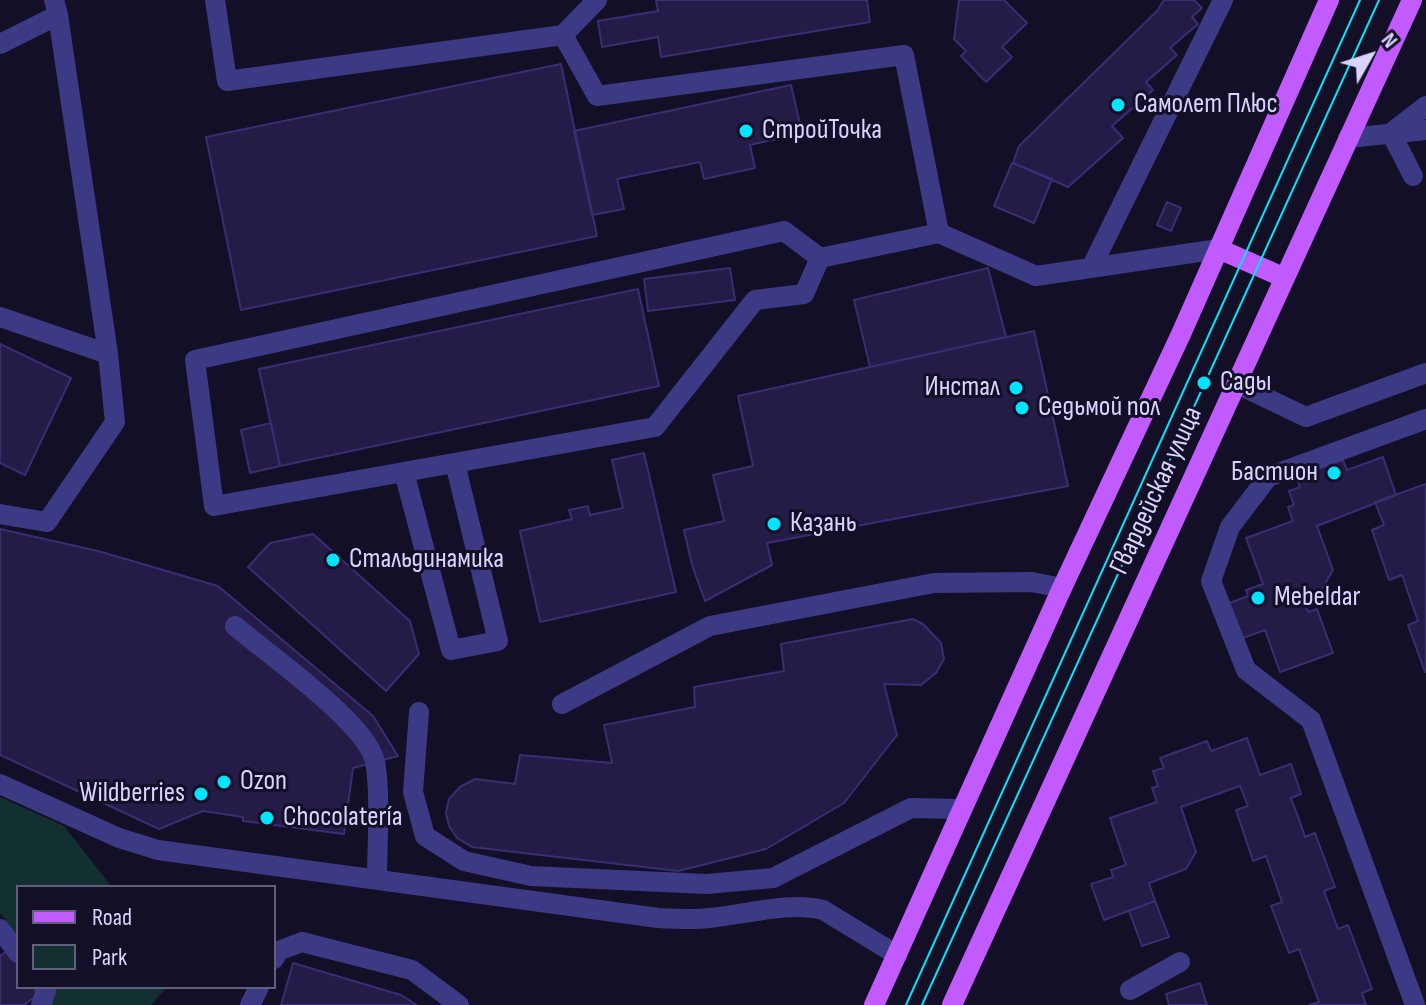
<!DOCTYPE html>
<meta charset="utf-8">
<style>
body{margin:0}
#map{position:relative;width:1426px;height:1005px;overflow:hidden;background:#130f26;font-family:"Sofia Sans Condensed",sans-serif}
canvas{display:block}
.legend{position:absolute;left:16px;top:885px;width:260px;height:104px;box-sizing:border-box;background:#130f26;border:2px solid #625e7d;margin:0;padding:10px 14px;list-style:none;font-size:24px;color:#d9d4ff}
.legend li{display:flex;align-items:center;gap:16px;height:40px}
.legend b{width:40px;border:2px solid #625e7d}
.north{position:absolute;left:1330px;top:16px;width:80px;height:80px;-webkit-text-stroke:6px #130f26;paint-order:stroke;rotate:51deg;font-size:22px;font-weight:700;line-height:32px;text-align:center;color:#d9d4ff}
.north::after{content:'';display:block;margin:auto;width:28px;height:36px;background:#d9d4ff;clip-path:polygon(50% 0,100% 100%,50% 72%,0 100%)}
</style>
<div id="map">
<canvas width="1426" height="1005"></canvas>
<ul class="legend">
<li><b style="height:10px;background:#c25bff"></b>Road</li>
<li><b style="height:22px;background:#12302f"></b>Park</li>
</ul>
<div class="north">N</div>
</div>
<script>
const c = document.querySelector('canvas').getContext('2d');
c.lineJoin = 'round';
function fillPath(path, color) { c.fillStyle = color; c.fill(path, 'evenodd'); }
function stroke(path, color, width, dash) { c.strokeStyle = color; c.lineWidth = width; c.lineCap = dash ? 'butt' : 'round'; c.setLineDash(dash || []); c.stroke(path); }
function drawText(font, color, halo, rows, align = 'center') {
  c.font = font + ' "Sofia Sans Condensed",sans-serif'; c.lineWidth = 6; c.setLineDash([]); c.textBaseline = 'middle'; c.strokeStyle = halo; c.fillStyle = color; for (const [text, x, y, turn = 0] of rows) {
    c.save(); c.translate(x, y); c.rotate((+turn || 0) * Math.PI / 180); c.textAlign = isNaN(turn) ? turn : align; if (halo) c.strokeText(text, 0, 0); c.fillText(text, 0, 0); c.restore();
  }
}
fillPath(new Path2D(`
 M0 797 64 826 112 887H18V936L0 913Z
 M55 987H166V988L151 1005H51Z`), '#12302f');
const building = new Path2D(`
 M656 0H867L870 22 661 57 658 37 602 47 598 21 658 11Z
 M959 0H1004L1027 23 1002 47 1012 57 986 82 961 56 966 51 954 39Z
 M1164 0H1194L1202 8 1192 17 1198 24 1170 48 1177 55 1146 82 1153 90 1112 126 1123 138 1068 187 1013 163 1019 146 1157 11Z
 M561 64 597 236 241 310 206 137Z
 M791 85 802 133 750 145 755 168 704 179 700 162 617 179 624 209 592 215 574 131Z
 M1012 163 1052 179 1034 223 994 206Z
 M1167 202 1181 208 1171 231 1157 225Z
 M730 268 735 300 648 311 644 279Z
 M988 268 1006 337 870 367 854 300Z
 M638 289 659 386 280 466 259 369Z
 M1034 331 1068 486 767 543 772 565 705 601 692 565 684 530 724 521 713 475 753 466 738 396Z
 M0 344 71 378 25 475 0 463Z
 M271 423 280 466 250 473 241 430Z
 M644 453 676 592 540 622 520 531 572 519 569 510 588 506 590 515 623 508 612 460Z
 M1383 457 1396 495 1317 526 1333 570 1322 589 1302 596 1308 612 1317 609 1333 653 1280 672 1265 630 1240 639 1227 604 1248 596 1246 590 1263 584 1246 538 1293 521 1288 507 1294 505 1289 491 1300 487 1296 477 1343 460 1347 470Z
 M1426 484V672H1425L1408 625 1418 621 1402 575 1389 580 1372 530 1384 525 1375 502Z
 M0 529 98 551 218 586 373 716 398 756 353 768 344 834 243 821V817L203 811 159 829 0 755Z
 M313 534 410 621 419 654 386 691 248 567 270 543Z
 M913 619 923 624 941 643 944 659 936 673 921 685 884 684 897 735 844 803 766 849 678 871 472 847 457 838 449 826 446 813 449 799 460 787 475 779 515 784 520 755 612 763 604 725 695 707 694 687 784 671 781 644Z
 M1247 738 1260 775 1291 764 1301 794 1291 798 1300 822 1305 837 1315 833 1335 887 1324 891 1338 929 1348 925 1372 989 1362 993 1366 1005H1309L1319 1002 1299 949 1289 953 1271 906 1282 902 1266 856 1253 861 1236 810 1248 806 1240 786 1181 807 1196 852 1186 869 1149 883 1155 901 1104 920 1091 884 1113 877 1111 870 1126 865 1110 818 1157 802 1152 788 1158 786 1153 771 1164 768 1160 758 1207 741 1211 751Z
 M1155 901 1169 937 1142 946 1129 911Z
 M8 950 18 964V987H35L40 993 24 1005H0V956Z
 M293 963 401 995 417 1005H281Z
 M1200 983 1207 1005H1169L1166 994Z`);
fillPath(building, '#241b47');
stroke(building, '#3b2d73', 2);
stroke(new Path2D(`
 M215 0 227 81 563 35 597 96 904 55 939 233 1036 276 1219 249
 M563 35 597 0
 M0 44 58 15 54 0
 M1348 138 1426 130
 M1413 176 1391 133 1426 106
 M820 258 784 231 195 360 214 506 655 427 755 300 804 294 820 258 939 233
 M1091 268 1223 0
 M0 317 108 354 58 15
 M1237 384 1306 417 1426 373
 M404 472 451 650 498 641 455 463
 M0 514 47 522 115 422 108 354
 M235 626C268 654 368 724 375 762 381 794 377 846 377 880
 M562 704 710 626 934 583 1032 582 1062 588
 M419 712 413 792 425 836 464 861 531 876 707 884 773 878 911 808 962 809
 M0 784 119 838 158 850 658 918C675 919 692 920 709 918 745 915 788 901 823 910L897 955
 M0 929 18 953
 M274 959 278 951 302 942 412 970 459 1005
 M1130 990 1180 962
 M41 1005 46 991 44 987
 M250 1005 259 987
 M1415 1005 1311 720 1246 670 1211 581 1230 527 1268 477 1426 419`), '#3d3a85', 20);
stroke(new Path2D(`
 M1219 249 1285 278
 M874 1005 1062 588 1181 334 1329 0
 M952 1005 1412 0`), '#c25bff', 20);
stroke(new Path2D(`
 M906 1005 1360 0
 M922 1005 1379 0`), '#00e5ff', 2);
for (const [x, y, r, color] of [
 [1118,105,8,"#00e5ff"],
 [746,131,8,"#00e5ff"],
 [1204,383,8,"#00e5ff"],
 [1016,388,8,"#00e5ff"],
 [1022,408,8,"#00e5ff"],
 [1334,473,8,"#00e5ff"],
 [774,524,8,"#00e5ff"],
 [333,560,8,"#00e5ff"],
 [1258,598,8,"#00e5ff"],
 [224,782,8,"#00e5ff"],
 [201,794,8,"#00e5ff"],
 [267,818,8,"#00e5ff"]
]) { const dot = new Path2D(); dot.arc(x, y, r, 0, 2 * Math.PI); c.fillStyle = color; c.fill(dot); stroke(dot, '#130f26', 3); }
drawText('28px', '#d9d4ff', '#130f26', [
 ["Самолет Плюс",1134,105],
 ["СтройТочка",762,131],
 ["Сады",1220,383],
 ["Инстал",1000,388,"right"],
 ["Седьмой пол",1038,408],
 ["Бастион",1318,473,"right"],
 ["Казань",790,524],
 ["Стальдинамика",349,560],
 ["Mebeldar",1274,598],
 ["Ozon",240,782],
 ["Wildberries",185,794,"right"],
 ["Chocolatería",283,818]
], 'left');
drawText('28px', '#d9d4ff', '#130f26', [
 ["Гвардейская улица",1157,491,-65]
]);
</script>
